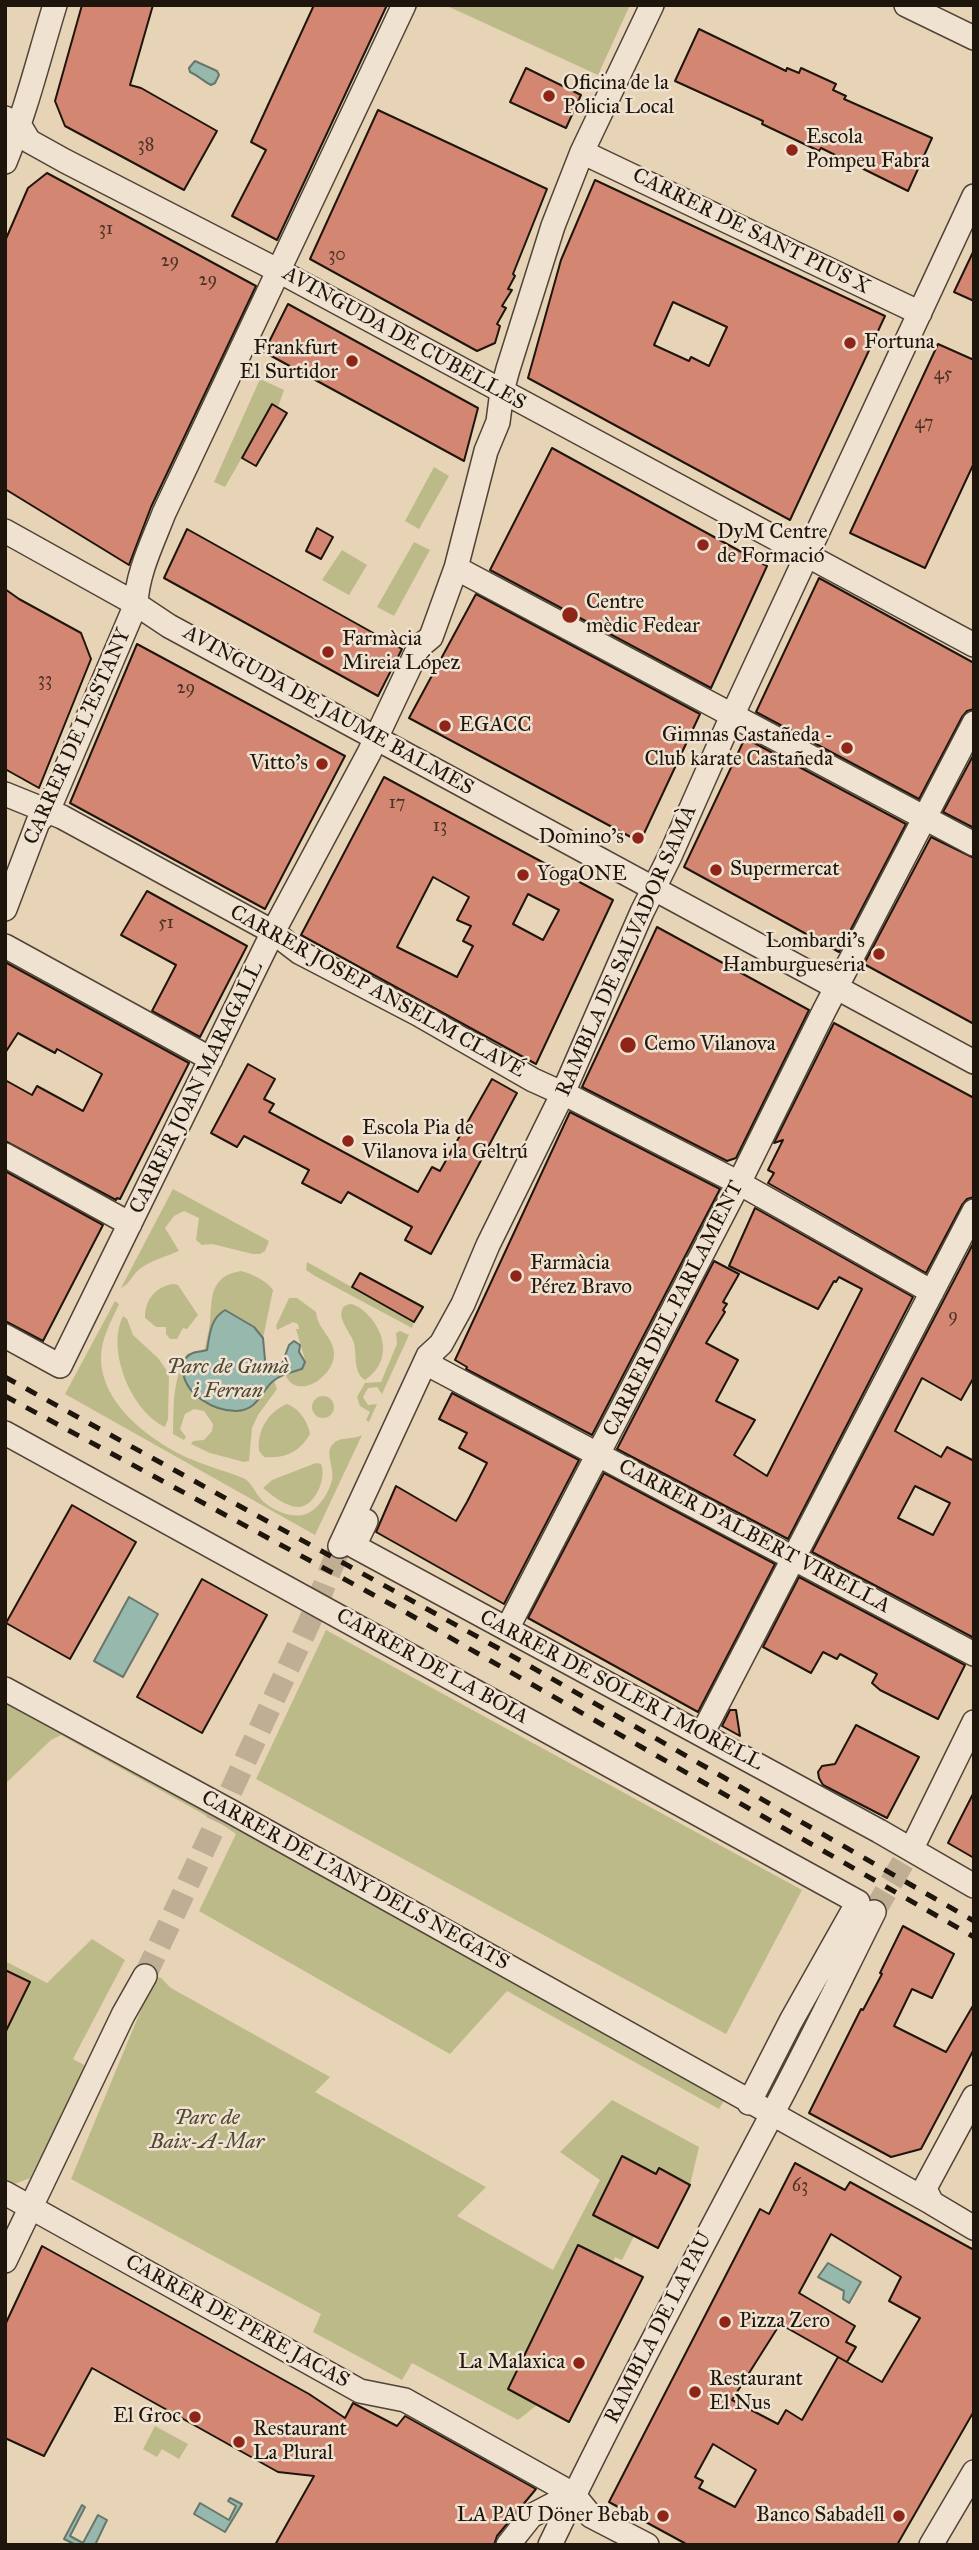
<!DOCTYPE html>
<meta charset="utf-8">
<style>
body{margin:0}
#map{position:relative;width:979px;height:2550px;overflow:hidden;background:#e7d3b6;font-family:"IM FELL Great Primer",serif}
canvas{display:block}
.frame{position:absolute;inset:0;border:7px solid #1e150d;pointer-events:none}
</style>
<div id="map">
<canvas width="979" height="2550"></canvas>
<div class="frame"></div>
</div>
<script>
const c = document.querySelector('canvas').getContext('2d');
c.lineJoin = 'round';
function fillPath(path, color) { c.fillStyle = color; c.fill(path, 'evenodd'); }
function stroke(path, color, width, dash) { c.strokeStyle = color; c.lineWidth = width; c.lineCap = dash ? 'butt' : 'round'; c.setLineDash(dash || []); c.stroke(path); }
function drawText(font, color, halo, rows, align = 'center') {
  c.font = font + ' "IM FELL Great Primer",serif'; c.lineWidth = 5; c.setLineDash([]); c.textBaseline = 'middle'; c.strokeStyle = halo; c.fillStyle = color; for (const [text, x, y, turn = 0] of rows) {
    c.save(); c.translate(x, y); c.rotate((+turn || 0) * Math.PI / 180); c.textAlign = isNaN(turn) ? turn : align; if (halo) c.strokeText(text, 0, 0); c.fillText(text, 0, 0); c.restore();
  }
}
fillPath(new Path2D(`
 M445 5H630L598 75Z
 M260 379 284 390 278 407 272 405 225 487 214 482Z
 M434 467 449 476 419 529 405 521Z
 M414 542 430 550 394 616 377 607Z
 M342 550 367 565 349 595 322 580Z
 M173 1189 269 1241 265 1251 260 1254H253L212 1244 202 1245 196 1240 199 1218 184 1211 174 1216 165 1228 179 1251C167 1256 152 1260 141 1268 133 1273 130 1284 121 1288Z
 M307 1262 414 1322 412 1328 315 1276 306 1270Z
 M241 1271C252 1274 266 1280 273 1290L263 1338 266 1371 282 1364 289 1345 294 1341 300 1345 299 1352 305 1360 296 1329H299L298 1324 293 1322 277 1330 276 1326 289 1298H297L316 1312C317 1328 333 1337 334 1353 335 1377 296 1402 285 1374L274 1381 277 1389 258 1415 252 1428 249 1461 244 1462 210 1453 191 1444 193 1441 204 1440 212 1431 213 1424 204 1411 194 1409 185 1414 180 1429 186 1437 184 1440 173 1434C174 1403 172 1382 187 1354L205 1349C206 1341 209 1331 210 1322 212 1299 209 1276 241 1271Z
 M173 1284 178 1285 198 1315 187 1329 183 1328 177 1339H170L166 1334V1327H156L145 1318C145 1300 155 1287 173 1284Z
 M115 1301 119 1304C111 1322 101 1338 101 1359 102 1405 151 1441 188 1458 206 1466 226 1471 243 1478 250 1480 255 1492 260 1498 269 1509 289 1518 303 1515 317 1512 329 1493 332 1480 335 1469 324 1452 333 1444 340 1436 353 1440 362 1435L315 1535 65 1394Z
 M351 1304C359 1306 363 1310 369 1316 387 1336 390 1363 365 1380 353 1372 357 1356 354 1343 351 1333 338 1320 342 1310 344 1305 346 1305 351 1304Z
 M123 1316 127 1319 133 1335 158 1358 169 1374 168 1419 165 1427C131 1411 106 1350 123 1316Z
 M400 1331 409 1335 382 1394 377 1387 368 1388 363 1397 368 1405 377 1404 369 1422 366 1420 370 1412 360 1406 357 1397 365 1383 381 1382 397 1344 396 1333Z
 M312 1407a11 11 0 1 1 22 0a11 11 0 1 1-22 0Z
 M287 1404C300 1409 308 1422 310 1434 300 1452 284 1459 264 1457L259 1451C257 1430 268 1412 287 1404Z
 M316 1463 321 1464C327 1478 315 1508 297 1507 285 1506 271 1495 263 1488L272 1480Z
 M326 1630 802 1890 726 2034 256 1779Z
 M5 1701 725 2099 719 2109 507 1991 450 2054 199 1911 236 1834 223 1825 61 1735 51 1740 5 1784Z
 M92 1939 125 1960 73 2059 86 2066 30 2178 12 2185 5 2181V1961L47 1983Z
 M155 1976 161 1978 171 1988 330 2077 315 2092 486 2187 457 2216 553 2270 600 2180 560 2152 612 2100 699 2147 690 2185 659 2169 656 2175 623 2156 593 2215 634 2236 622 2260 615 2257 613 2262 578 2246 508 2389 537 2405 518 2420 412 2363 402 2380 313 2332 321 2314 71 2179Z
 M155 2426 188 2444 179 2459 162 2449 157 2457 143 2449Z`), '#bdba89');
const water = new Path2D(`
 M195 61 217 71 219 75 215 83 211 85C203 81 199 76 190 72L189 68Z
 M225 1310 254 1327 263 1338 266 1371 282 1364 289 1345 294 1341 300 1345 299 1352 305 1362 302 1369C292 1372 281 1374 272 1382 260 1393 258 1410 236 1411 214 1411 186 1395 183 1372 182 1365 184 1357 191 1354 195 1351 202 1352 207 1350 210 1334 210 1319 225 1310Z
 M129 1597 158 1614 123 1677 94 1661Z
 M828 2263 861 2282 849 2303 843 2299 844 2291 818 2277Z
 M230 2498 242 2504 225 2532 194 2514 200 2503 229 2520 236 2506 228 2501Z
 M82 2505 85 2507 70 2536 83 2543 98 2515 107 2520 95 2545H76L64 2539Z`);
fillPath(water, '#97b8ac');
stroke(water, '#67776c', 2);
const building = new Path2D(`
 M82 5H153L130 85 141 88 217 131 184 190 65 126 55 101Z
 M314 5H387L277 240 232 216 266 150 251 142Z
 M699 29 786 71 787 68 799 73 801 68 836 84 833 90 846 96 844 99 932 138 908 191 821 148 819 151 762 124 763 121 675 81Z
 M526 68 581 95 566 128 510 102Z
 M378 110 547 189 513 274 515 276 508 289 512 290 502 306 506 308 497 324 500 326 495 343 477 351 310 259Z
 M47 173 256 286 151 507 129 565 5 489V241L28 188Z
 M595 180 885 316 790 520 528 378 561 260ZM673 302 727 327 709 366 691 357 689 361 654 345Z
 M974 250V301L954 292Z
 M288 304 478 408 464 461 264 352Z
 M938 344 974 360V463L925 568 850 533Z
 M272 404 287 413 256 466 242 458Z
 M552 448 767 566 711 688 490 570Z
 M317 528 333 537 321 559 306 551Z
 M187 529 402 649 378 696 164 578Z
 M819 578 974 663V709L967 711 962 717 919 799 756 712Z
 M5 589 19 599 81 633 91 659 39 788 5 769Z
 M476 594 700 714 640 842 409 718Z
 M137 644 345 756 265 909 70 803Z
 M745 738 906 824 839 952 684 867Z
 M974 754V828L943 812Z
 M384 777 613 900 536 1064 301 935ZM433 877 469 897 457 920 471 926 463 941 473 946 457 977 397 947ZM528 894 559 910 543 940 513 924Z
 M931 837 974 858V1024L864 964Z
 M147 891 247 946 200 1037 152 1011 176 965 121 935Z
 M657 927 809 1010 736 1158 727 1161 582 1087Z
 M5 962 189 1063 120 1199 117 1198 116 1200 5 1141V1080L32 1095 37 1086 83 1111 102 1074 57 1049 55 1053 18 1033 5 1053Z
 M834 1023 974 1098V1197L967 1199 962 1205 926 1273 768 1183 774 1173 768 1170 783 1140 774 1143Z
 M248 1064 275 1079 264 1099 274 1104 269 1112 418 1192 432 1167 440 1171 492 1079 517 1093 431 1254 405 1240 412 1227 348 1192 341 1203 302 1183 309 1170 244 1136 237 1147 211 1133Z
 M570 1112 720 1189 592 1435 466 1369 467 1367 455 1360Z
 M5 1171 103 1225 43 1341 5 1321Z
 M755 1208 913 1297 788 1539 617 1449 714 1261 739 1274 723 1302 727 1304 723 1310 725 1312 706 1343 738 1360 716 1401 755 1420 734 1455 767 1476 862 1289 839 1277 836 1282 834 1281 818 1309 729 1266Z
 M974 1242V1377L961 1400 922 1378 895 1431 941 1457 947 1447 974 1461V1638L812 1552ZM915 1486 950 1503 933 1535 898 1518Z
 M360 1273 423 1307 414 1322 352 1287Z
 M452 1393 579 1460 504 1604 376 1532 396 1486 456 1521 467 1502 487 1463 459 1448 467 1433 439 1419Z
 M604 1473 775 1564 698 1712 528 1618Z
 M72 1505 136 1542 70 1659 6 1623Z
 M799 1577 965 1665 938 1719 880 1690 872 1683 877 1674 840 1654 837 1659 823 1652 811 1673 763 1647Z
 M202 1579 267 1615 202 1733 137 1697Z
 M730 1710H736L740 1736 722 1726Z
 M856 1725 919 1757 887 1818 823 1785 819 1778 818 1772 822 1766 835 1764Z
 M974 1792V1858L948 1843Z
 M903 1926 954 1954 932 1998 912 1989 894 2026 946 2052 974 2004V2049L921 2149 891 2157 809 2113 861 2009 863 2010 882 1974 880 1973Z
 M5 1970 30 1982 5 2033Z
 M622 2156 656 2174 659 2168 690 2185 658 2248 593 2215Z
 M795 2163 845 2190 850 2182 974 2250V2411L897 2545H688L609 2502 760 2209 769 2214ZM831 2234 901 2277 889 2301 920 2318 882 2382 838 2357 802 2420 786 2410 778 2424 732 2400 780 2324 847 2362 856 2347 846 2342 855 2326 799 2293ZM713 2444 756 2470 735 2507 699 2488 703 2481 695 2477Z
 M578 2245 643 2277 569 2422 508 2389Z
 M42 2246 309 2394 345 2418 353 2403 397 2426 405 2416 536 2489 497 2536 494 2545H275L314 2476 278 2472 92 2368 44 2456 5 2438V2325Z`);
fillPath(building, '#d38772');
stroke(building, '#1e150d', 2);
stroke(new Path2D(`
 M874 1912 916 1840
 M145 1976 309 1623 340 1546`), '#bfad94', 23, [23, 11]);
const minor = new Path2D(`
 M906 5 974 38
 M5 118 20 126 29 141 65 161 279 271 974 645
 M582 152 920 313
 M5 162C26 111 39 57 55 5
 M5 531 136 604 169 626 974 1062
 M456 568 974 844
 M5 794 62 817 273 932 299 952 418 1014 533 1080 573 1098 739 1183 932 1292
 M5 909 38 822 48 811 136 604C137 573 153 542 164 513L404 5
 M5 946 211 1059
 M5 1155 130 1224
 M5 1336 60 1366 273 932 369 753 419 647 431 637 456 568 486 451 498 422 502 391 508 369 553 226 582 152 652 5
 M428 1356 435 1368 974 1654
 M5 1433 858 1902 791 2021 749 2103
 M366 1521 354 1546 879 1831 974 1886
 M340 1546 428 1356 441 1344 463 1304 488 1245 563 1093 642 912 670 856 732 716 974 196
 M507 1629 739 1183 824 1011 974 723
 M5 1689 230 1811 932 2203
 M702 1734 974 1211
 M916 1840 974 1722
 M925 2188 974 2097
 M926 2191 932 2203 974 2228
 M5 2193 360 2391 405 2400 573 2494 591 2516 647 2545
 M5 2261 123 2015 145 1976
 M508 2545 531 2516 573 2494
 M550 2545C620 2400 696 2258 771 2116 807 2049 840 1980 874 1912
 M931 2545 974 2472`);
stroke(minor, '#504437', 26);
stroke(minor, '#efe2d0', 23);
stroke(new Path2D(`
 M5 1377 507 1653 974 1921
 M5 1396 407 1613 974 1937`), '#1e150d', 5, [12, 12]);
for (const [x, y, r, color] of [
 [549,96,7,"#8f2418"],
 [792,150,7,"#8f2418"],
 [850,343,7,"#8f2418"],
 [352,361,7,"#8f2418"],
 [703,545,7,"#8f2418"],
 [570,615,9,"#8f2418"],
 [328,652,7,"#8f2418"],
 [445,726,7,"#8f2418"],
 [847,748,7,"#8f2418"],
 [322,764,7,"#8f2418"],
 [638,838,7,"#8f2418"],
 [716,870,7,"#8f2418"],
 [523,875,7,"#8f2418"],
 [879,954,7,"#8f2418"],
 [628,1045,9,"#8f2418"],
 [348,1141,7,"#8f2418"],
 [516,1276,7,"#8f2418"],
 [725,2322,7,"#8f2418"],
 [579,2363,7,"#8f2418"],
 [695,2392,7,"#8f2418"],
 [195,2417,7,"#8f2418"],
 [239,2442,7,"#8f2418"],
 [663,2516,7,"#8f2418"],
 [899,2516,7,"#8f2418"]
]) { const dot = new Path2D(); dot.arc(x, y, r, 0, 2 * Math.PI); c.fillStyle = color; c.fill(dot); stroke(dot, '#efe2d0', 2.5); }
drawText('18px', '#4b3226', null, [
 ["38",146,146],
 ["31",106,230],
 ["30",337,256],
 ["29",170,262],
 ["29",208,281],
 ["45",943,375],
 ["47",924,424],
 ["33",45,681],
 ["29",186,689],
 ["17",397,804],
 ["13",440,827],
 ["51",166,924],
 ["9",953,1317],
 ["63",800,2187]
]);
drawText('21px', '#1e150d', '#efe2d0', [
 ["Oficina de la",563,84],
 ["Policia Local",563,108],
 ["Escola",806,138],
 ["Pompeu Fabra",806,162],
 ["Fortuna",864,343],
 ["Frankfurt",338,349,"right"],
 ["El Surtidor",338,373,"right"],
 ["DyM Centre",717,533],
 ["de Formació",717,557],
 ["Centre",586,603],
 ["mèdic Fedear",586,627],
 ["Farmàcia",342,640],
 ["Mireia López",342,664],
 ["EGACC",459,726],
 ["Gimnas Castañeda -",833,736,"right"],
 ["Club karate Castañeda",833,760,"right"],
 ["Vitto's",308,764,"right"],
 ["Domino's",624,838,"right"],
 ["Supermercat",730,870],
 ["YogaONE",537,875],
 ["Lombardi's",865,942,"right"],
 ["Hamburgueseria",865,966,"right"],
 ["Cemo Vilanova",644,1045],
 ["Escola Pia de",362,1129],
 ["Vilanova i la Geltrú",362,1153],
 ["Farmàcia",530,1264],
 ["Pérez Bravo",530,1288],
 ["Pizza Zero",739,2322],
 ["La Malaxica",565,2363,"right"],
 ["Restaurant",709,2380],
 ["El Nus",709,2404],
 ["El Groc",181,2417,"right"],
 ["Restaurant",253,2430],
 ["La Plural",253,2454],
 ["LA PAU Döner Bebab",649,2516,"right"],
 ["Banco Sabadell",885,2516,"right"]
], 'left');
drawText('21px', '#1e150d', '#efe2d0', [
 ["CARRER DE SANT PIUS X",751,232,26],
 ["AVINGUDA DE CUBELLES",404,339,29],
 ["AVINGUDA DE JAUME BALMES",328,711,29],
 ["CARRER DE L'ESTANY",78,737,-66],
 ["RAMBLA DE SALVADOR SAMÀ",627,951,-66],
 ["CARRER JOSEP ANSELM CLAVÉ",377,992,29],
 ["CARRER JOAN MARAGALL",197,1088,-64],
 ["CARRER DEL PARLAMENT",674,1309,-63],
 ["CARRER D'ALBERT VIRELLA",754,1537,28],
 ["CARRER DE LA BOIA",432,1667,29],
 ["CARRER DE SOLER I MORELL",621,1691,28],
 ["CARRER DE L'ANY DELS NEGATS",355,1881,29],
 ["CARRER DE PERE JACAS",237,2322,29],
 ["RAMBLA DE LA PAU",659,2328,-63]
]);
drawText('italic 21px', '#4e4732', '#efe2d0', [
 ["Parc de Gumà",228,1368],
 ["i Ferran",228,1392],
 ["Parc de",207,2119],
 ["Baix-A-Mar",207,2143]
]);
</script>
